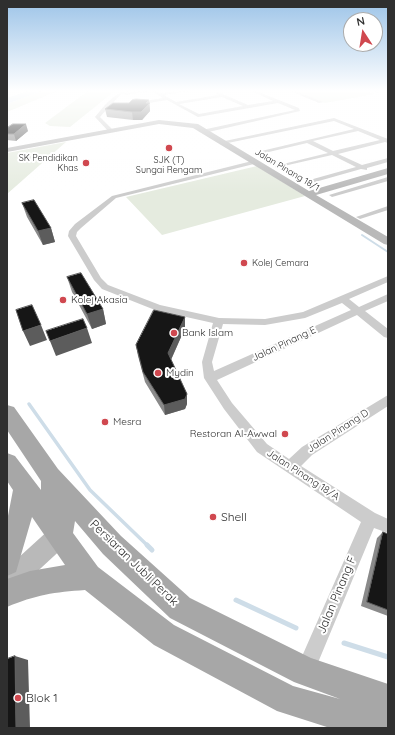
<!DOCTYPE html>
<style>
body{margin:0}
#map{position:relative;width:395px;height:735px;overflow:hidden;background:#fff;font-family:Quicksand,sans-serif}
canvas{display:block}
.frame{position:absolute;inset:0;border:8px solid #2f2f2f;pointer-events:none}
.north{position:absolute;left:343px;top:12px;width:40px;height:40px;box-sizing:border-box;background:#fff;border:1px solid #acacac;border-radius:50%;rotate:348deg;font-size:11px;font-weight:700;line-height:16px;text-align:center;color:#2f2f2f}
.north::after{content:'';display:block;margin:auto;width:14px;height:18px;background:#d0484f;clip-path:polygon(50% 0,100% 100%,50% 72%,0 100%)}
</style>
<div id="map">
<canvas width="395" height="735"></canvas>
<div class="frame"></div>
<div class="north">N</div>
</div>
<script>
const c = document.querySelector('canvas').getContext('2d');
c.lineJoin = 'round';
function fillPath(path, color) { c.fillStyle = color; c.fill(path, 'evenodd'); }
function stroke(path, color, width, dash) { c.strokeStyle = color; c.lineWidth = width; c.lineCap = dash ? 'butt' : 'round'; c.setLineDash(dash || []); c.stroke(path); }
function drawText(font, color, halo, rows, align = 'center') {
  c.font = font + ' Quicksand,sans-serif'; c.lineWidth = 4; c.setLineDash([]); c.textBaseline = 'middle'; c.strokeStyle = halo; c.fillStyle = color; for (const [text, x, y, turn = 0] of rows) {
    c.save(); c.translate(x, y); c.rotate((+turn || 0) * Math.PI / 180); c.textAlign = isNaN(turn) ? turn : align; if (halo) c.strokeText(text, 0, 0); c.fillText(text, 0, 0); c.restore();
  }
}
fillPath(new Path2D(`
 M44 90H60L7 112V104Z
 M89 90H116L70 127 50 126 45 123Z
 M292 90H364L375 94 325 103Z
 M66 142 7 194V153Z
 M257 166 305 196 162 235 126 197Z`), '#e5ebdf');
fillPath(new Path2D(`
 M30 90H44L7 104V98Z`), '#cedde8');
stroke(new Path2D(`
 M362 235 388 252`), '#cedde8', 2);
stroke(new Path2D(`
 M29 404 90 490 148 546`), '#cedde8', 3.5);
stroke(new Path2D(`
 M147 545 152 550
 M236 600 296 628
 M344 643 388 657`), '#cedde8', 5);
fillPath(new Path2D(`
 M127 90H132L125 93 147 90H155L160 93 192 90 190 91 164 95 176 102 218 95 216 93 218 92 248 105 273 101 249 90H254L299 108 300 111 204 133 202 132V130L295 110 278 103 198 117 167 100 106 110 100 117 114 131 109 132 95 117C103 107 113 94 127 90ZM152 91 163 98 109 107 121 94 123 93 125 95ZM222 97 243 106 199 114 179 104Z
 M288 90H293L323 102 319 103Z
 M369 90H374L379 92 377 93Z
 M334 118 388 139V143L385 142 338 154 362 165 388 158V162L367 168V170L361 169 308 184 305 182 306 181 356 167 332 155 275 168V166L328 153 307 143 256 155 253 153 354 129 334 121 223 144 220 142ZM358 131 380 140 333 151 313 141Z
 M256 160 258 161V163L116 198 81 228 77 232 76 236 101 278 108 285 160 305 219 318 265 319 303 312 388 276V282L349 299 359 307 388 294V301L365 311 388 329V338L384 337 357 315 217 380 232 403 267 444 289 459 302 447 388 395V406L312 455 301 466 375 513 388 519V533L374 528 312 677 305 679 298 677 296 670 361 522 257 452 224 409 204 378 202 362 213 323 155 310 102 289 94 280 68 236 69 231 75 224 112 196ZM342 303 351 310 214 371 212 362 223 324 265 325 305 318Z
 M388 177V181L332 197 329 195Z
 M388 206V210L360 219 356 217Z`), '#ccc');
fillPath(new Path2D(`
 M159 120 198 124 309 191 388 168V174L316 195 388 237V245L384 244 193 128 159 124 7 152V148Z
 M59 525 67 528 70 536 67 544 15 592 7 596V568L51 528Z`), '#b9b9b9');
fillPath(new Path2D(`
 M7 405 14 407 58 469 121 536 190 598 311 658 388 684V728H330L277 711 154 645 85 590C55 592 35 595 7 607V579L30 571 65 565 32 517 16 572 7 576V521L13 490 7 481V453L15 456 41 490V481L7 430ZM75 521 103 554 170 618 294 682 340 699 293 686 174 625 98 567 73 533Z`), '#a7a7a7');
fillPath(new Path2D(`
 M149 100 150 111 142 120H133L107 117 105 109Z
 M7 128 28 131 16 141 7 140Z
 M22 203 51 228 55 242 43 245 27 217Z
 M67 277 103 309 106 324 92 329 72 292Z
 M185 317V328L171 360 187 394V404L185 409 165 415 145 382 138 356 136 345Z
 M383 532 388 534V616L361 606 377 538Z`), '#8a8a8a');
fillPath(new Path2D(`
 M149 100 150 111 142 120H133L132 112 146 103Z
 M26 124 28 131 16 141 14 134Z
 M51 228 55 242 43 245 38 231Z
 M103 309 106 324 92 329 87 314Z
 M185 317V328L169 364 168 353Z
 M41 325 47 340 30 346 23 331Z
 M87 328 92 343 56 356 50 341Z
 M187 394V404L185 409 165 415 164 405Z
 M15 656 28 660 30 728H16Z`), '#5c5c5c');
const building = new Path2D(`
 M136 99 149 100 146 103H150L141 112H132L105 109 113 103H129L132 100Z
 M13 124H26L14 134H7V128Z
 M34 200 51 228 38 231 22 203Z
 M81 273 103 309 87 314 67 277Z
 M32 305 41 325 23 331 16 310Z
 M154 310 185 317 168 353 187 394 185 399 164 405 143 372 136 345Z
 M83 319 87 328 50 341 46 331Z
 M383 532 388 534V610L367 602Z
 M15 656 16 728H7V659Z`);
fillPath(building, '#161616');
stroke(building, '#5c5c5c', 1);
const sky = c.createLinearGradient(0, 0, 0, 193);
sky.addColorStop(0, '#9dc4e8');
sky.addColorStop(0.47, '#fff');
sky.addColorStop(1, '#ffffff00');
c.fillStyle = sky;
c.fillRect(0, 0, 395, 193);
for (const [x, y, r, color] of [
 [169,148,4,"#d0484f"],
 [86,163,4,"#d0484f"],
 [244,263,4,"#d0484f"],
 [63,300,4,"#d0484f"],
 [174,333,4,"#d0484f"],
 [158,373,4,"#d0484f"],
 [105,422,4,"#d0484f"],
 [285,434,4,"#d0484f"],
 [213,517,4,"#d0484f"],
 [18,698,4,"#d0484f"]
]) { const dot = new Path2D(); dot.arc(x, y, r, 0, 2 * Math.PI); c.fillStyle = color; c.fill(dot); stroke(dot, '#fff', 1.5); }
drawText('9px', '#2f2f2f', '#fff', [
 ["SK Pendidikan",78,158],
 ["Khas",78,168],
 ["SJK (T)",169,160,"center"],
 ["Sungai Rengam",169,170,"center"],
 ["Kolej Cemara",252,263,"left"]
], 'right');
drawText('9px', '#2f2f2f', '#fff', [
 ["Jalan Pinang 18/1",287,170,31]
]);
drawText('10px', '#2f2f2f', '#fff', [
 ["Kolej Akasia",71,300],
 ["Bank Islam",182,333],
 ["Mydin",166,373],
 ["Mesra",113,422],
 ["Restoran Al-Awwal",277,434,"right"]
], 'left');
drawText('10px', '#2f2f2f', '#fff', [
 ["Jalan Pinang E",284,344,-25],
 ["Jalan Pinang D",338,431,-33],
 ["Jalan Pinang 18/A",303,475,33]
]);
drawText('12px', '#2f2f2f', '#fff', [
 ["Shell",221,517],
 ["Blok 1",26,698]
], 'left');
drawText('12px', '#2f2f2f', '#fff', [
 ["Persiaran Jubli Perak",134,563,44],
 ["Jalan Pinang F",337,595,-67]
]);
</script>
